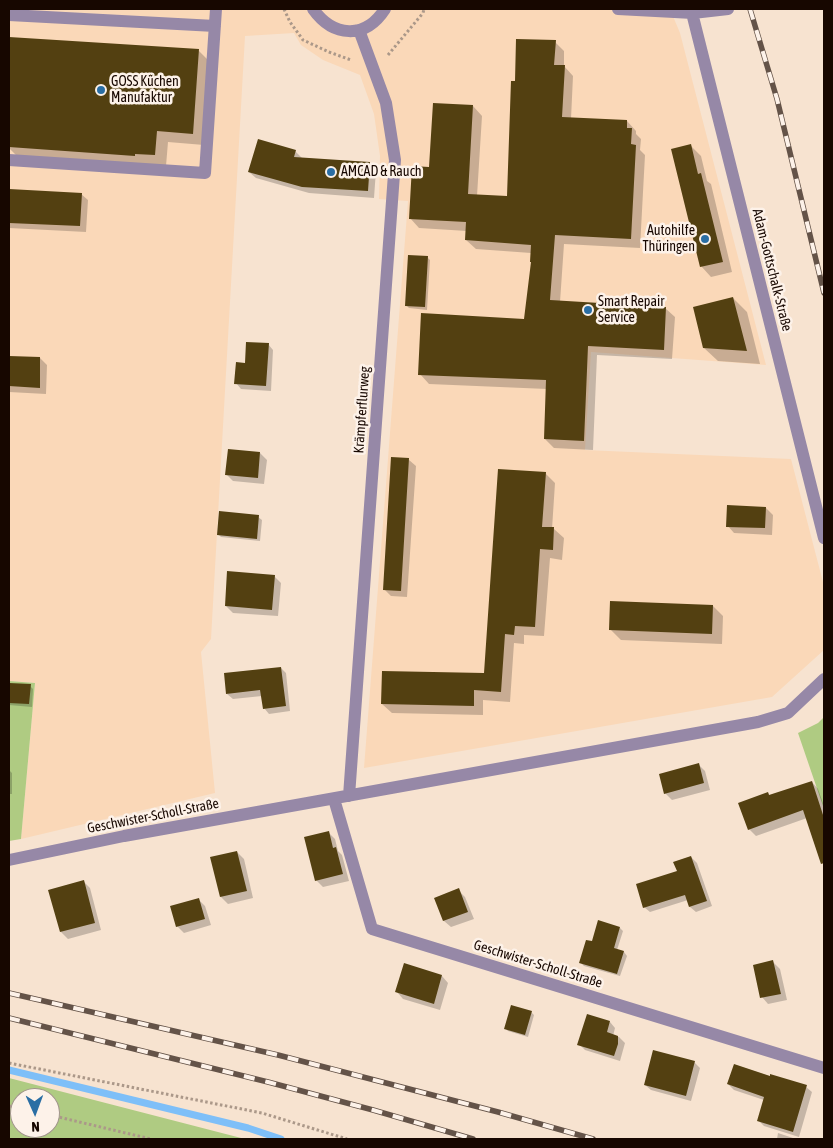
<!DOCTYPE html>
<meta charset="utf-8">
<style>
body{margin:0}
#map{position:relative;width:833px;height:1148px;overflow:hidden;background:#f7e3d0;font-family:"Asap Condensed",sans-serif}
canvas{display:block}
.frame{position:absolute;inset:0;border:10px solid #170700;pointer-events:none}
.north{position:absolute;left:10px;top:1088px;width:50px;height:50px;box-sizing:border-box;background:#fdf2e9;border:1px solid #a1948c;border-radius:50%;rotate:178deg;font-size:14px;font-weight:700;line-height:20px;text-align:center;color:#170700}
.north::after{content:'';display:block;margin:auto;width:18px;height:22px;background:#2a6ea4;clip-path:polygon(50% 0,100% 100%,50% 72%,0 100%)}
</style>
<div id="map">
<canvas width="833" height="1148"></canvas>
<div class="frame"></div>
<div class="north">N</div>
</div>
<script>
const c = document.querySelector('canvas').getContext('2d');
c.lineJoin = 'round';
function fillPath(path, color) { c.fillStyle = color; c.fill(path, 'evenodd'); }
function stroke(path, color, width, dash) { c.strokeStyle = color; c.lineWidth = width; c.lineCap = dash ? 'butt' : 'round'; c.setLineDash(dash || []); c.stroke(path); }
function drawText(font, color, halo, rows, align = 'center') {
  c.font = font + ' "Asap Condensed",sans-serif'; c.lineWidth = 5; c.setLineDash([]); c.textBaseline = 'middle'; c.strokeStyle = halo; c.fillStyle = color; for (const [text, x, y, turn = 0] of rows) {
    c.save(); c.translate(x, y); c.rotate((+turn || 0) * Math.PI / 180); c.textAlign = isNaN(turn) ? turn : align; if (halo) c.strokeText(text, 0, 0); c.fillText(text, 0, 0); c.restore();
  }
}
fillPath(new Path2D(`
 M9 9H670L680 33 766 365 591 352 585 450 791 459 824 586V650L772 697 364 768 408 201 379 199 380 156 374 114 360 75 323 60 301 45 294 33 245 36 211 639 201 652 215 793 21 839 35 683 9 681Z`), '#fad8b8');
fillPath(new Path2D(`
 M9 681 35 683 21 839 9 841Z
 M824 717V809L798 733 818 723Z
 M9 1078 245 1139H9ZM20 1098H50V1128H20Z`), '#afcb82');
fillPath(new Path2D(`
 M9 38 199 51 210 62 204 145 168 142 166 166 19 158 9 148Z
 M555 42 564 51V66L573 76 571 119 627 121 636 131V134L641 139 640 150 645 155 640 248 564 244 560 302 665 308 675 317 672 359 597 355 593 450 554 448 545 439 547 389 429 384 420 374 525 320 532 263 531 253 476 249 466 240 467 231 419 228 410 218 430 168 473 106 482 116 477 196 508 197 516 82Z
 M690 145 701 156 707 181 711 184 732 272 711 277 701 266Z
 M295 151 302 158 369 163 376 170 374 198 309 193 256 178 249 172Z
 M9 191 81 194 88 200 86 232 9 228Z
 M427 257 430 260 427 310 409 308 406 305Z
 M733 298 747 312 760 364 718 361 704 348Z
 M268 344 273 350 271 391 241 389 236 383Z
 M9 357 40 358 47 365 46 394 9 392Z
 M260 453 267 460 264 484 233 481 226 474Z
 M393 458 409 460 416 466 407 597 391 596 384 589Z
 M545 473 555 483 552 529H554L564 538 562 560 550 558 544 636 524 635V644L514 643 510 702 483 700V715L392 713 382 704 485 674Z
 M766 508 773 515 772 535 734 533 728 526Z
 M258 517 262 520 260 541 221 537 218 534Z
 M274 576 281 583 278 616 233 613 226 606Z
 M713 606 723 616 722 644 621 640 610 629Z
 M281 668 286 673 290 711 269 714 264 708 262 696 233 699 227 694Z
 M9 684 30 686 33 689 32 707 9 705Z
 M698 764 705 771 710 790 672 800 665 793Z
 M9 770 12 773V794H9Z
 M812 782 818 789 824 806V843L820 844 807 818 756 836 749 829 768 793 770 796Z
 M328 832 335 839 338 851 342 855 349 881 323 887 316 880Z
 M237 852 244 859 253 898 228 904 221 897 212 858Z
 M691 857 697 863 712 906 696 912 690 907 688 900 650 912 644 907 678 872Z
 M84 882 90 888 101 930 68 939 61 932Z
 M458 890 465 897 474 919 451 927 444 921 436 899Z
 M198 899 205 906 211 925 184 933 177 926Z
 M620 928 623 931 617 950 624 952 627 956 620 976 584 966 580 962 592 943Z
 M773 962 780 969 787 1000 768 1004 762 997Z
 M442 976 448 983 440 1010 403 999 397 992Z
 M531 1012 534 1015 528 1037 508 1031 505 1028Z
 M610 1022 615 1028 613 1036 619 1037 625 1043 620 1061 585 1050 579 1044Z
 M694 1062 700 1068 691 1101 651 1090 645 1085Z
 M771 1077 806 1087 812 1092 799 1137 764 1126 758 1120 764 1100 734 1090 728 1084Z
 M778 1133 796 1139H777Z`), '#0003');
stroke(new Path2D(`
 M9 1070 248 1128 281 1139`), '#7ebff8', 7);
fillPath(new Path2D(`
 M9 37 199 49 193 134 157 131 155 155 135 154V156L9 147Z
 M516 39 556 40 554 65H565L562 117 627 120V128H632L631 144 636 145 631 239 555 235 550 300 666 307 664 350 588 346 584 441 544 439 546 380 418 375 421 313 524 319 531 262H530L531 245 465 240 466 222 409 219 412 166 429 167 433 103 473 105 468 194 507 196 511 81H515Z
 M258 139 296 150 294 157 370 162 368 191 302 187 248 172Z
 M691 144 698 174 701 173 723 262 700 267 671 149Z
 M9 189 82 193 80 226 9 223Z
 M408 255 428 256 425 307 405 306Z
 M733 297 747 351 703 348 693 307Z
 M246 342 269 343 266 386 234 384 236 362 245 363Z
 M9 356 40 357V388L9 386Z
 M228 449 260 452 258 478 225 475Z
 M391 457 409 458 401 591 383 590Z
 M498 469 546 472 542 527H554L553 550 540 549 535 627 515 626 514 635 505 634 501 692 474 690V706L381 704 382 671 484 673Z
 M727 505 766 507 765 528 726 527Z
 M219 511 259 515 257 539 217 535Z
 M227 571 275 575 272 610 225 606Z
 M610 601 713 605 712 634 609 630Z
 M281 667 286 706 263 709 260 690 226 694 224 673Z
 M9 683 31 684 29 704 9 703Z
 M699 763 704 783 664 794 659 774Z
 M812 781 824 818V863L821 864 803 810 748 830 738 803 768 792 769 795Z
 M329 831 333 848 336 847 343 874 315 881 304 837Z
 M237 851 247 891 220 897 210 857Z
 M691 856 707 901 689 907 685 895 643 908 636 884 677 871 673 862Z
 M84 880 95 923 60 932 48 890Z
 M459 888 468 912 443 921 434 898Z
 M199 898 205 919 176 927 170 906Z
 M598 920 620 927 614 948 624 951 617 974 579 963 586 940 592 941Z
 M773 960 781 994 760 998 753 965Z
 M404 963 442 975 434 1004 395 992Z
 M511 1005 532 1011 525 1035 504 1029Z
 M587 1014 610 1021 607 1032 618 1036V1044L614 1056 577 1045Z
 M653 1050 695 1061 686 1096 644 1085Z
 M734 1064 770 1076V1074L807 1085 793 1132 757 1121 764 1097 727 1084Z`), '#534011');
stroke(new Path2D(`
 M284 9 290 22 303 40 329 52 351 60
 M388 55 423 13 424 9
 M9 1063 262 1113 347 1139
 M9 1106 20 1108
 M50 1115 151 1139`), '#ab9889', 3, [2.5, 2.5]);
stroke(new Path2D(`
 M313 9C333 37 365 40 385 9
 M618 9 693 13 728 9
 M691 9 824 538
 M9 15 215 26
 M9 160 205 173 216 9
 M349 796 395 160 386 103 359 30
 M334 799 372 929 824 1068
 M9 860 124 836 758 722 788 713 824 679`), '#9688a7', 12);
const rail = new Path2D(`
 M750 9 777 99 824 293
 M9 993 278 1055 498 1112 593 1139
 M9 1018 268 1082 373 1110 473 1139`);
stroke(rail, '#645348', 5.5);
stroke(rail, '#fdf2e9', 4, [11]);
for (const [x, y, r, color] of [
 [101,90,5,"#2a6ea4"],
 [331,172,5,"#2a6ea4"],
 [705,239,5,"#2a6ea4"],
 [588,310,5,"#2a6ea4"]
]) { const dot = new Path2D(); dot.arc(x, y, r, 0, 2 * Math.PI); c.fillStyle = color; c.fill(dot); stroke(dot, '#fdf2e9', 2); }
drawText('14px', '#170700', '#fdf2e9', [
 ["GOSS Küchen",111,82],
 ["Manufaktur",111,98],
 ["AMCAD & Rauch",341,172],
 ["Autohilfe",695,231,"right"],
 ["Thüringen",695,247,"right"],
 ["Smart Repair",598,302],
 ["Service",598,318]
], 'left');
drawText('14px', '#170700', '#fdf2e9', [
 ["Adam-Gottschalk-Straße",772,270,76],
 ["Krämpferflurweg",362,410,-86],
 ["Geschwister-Scholl-Straße",153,816,-11],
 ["Geschwister-Scholl-Straße",538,964,17]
]);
</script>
